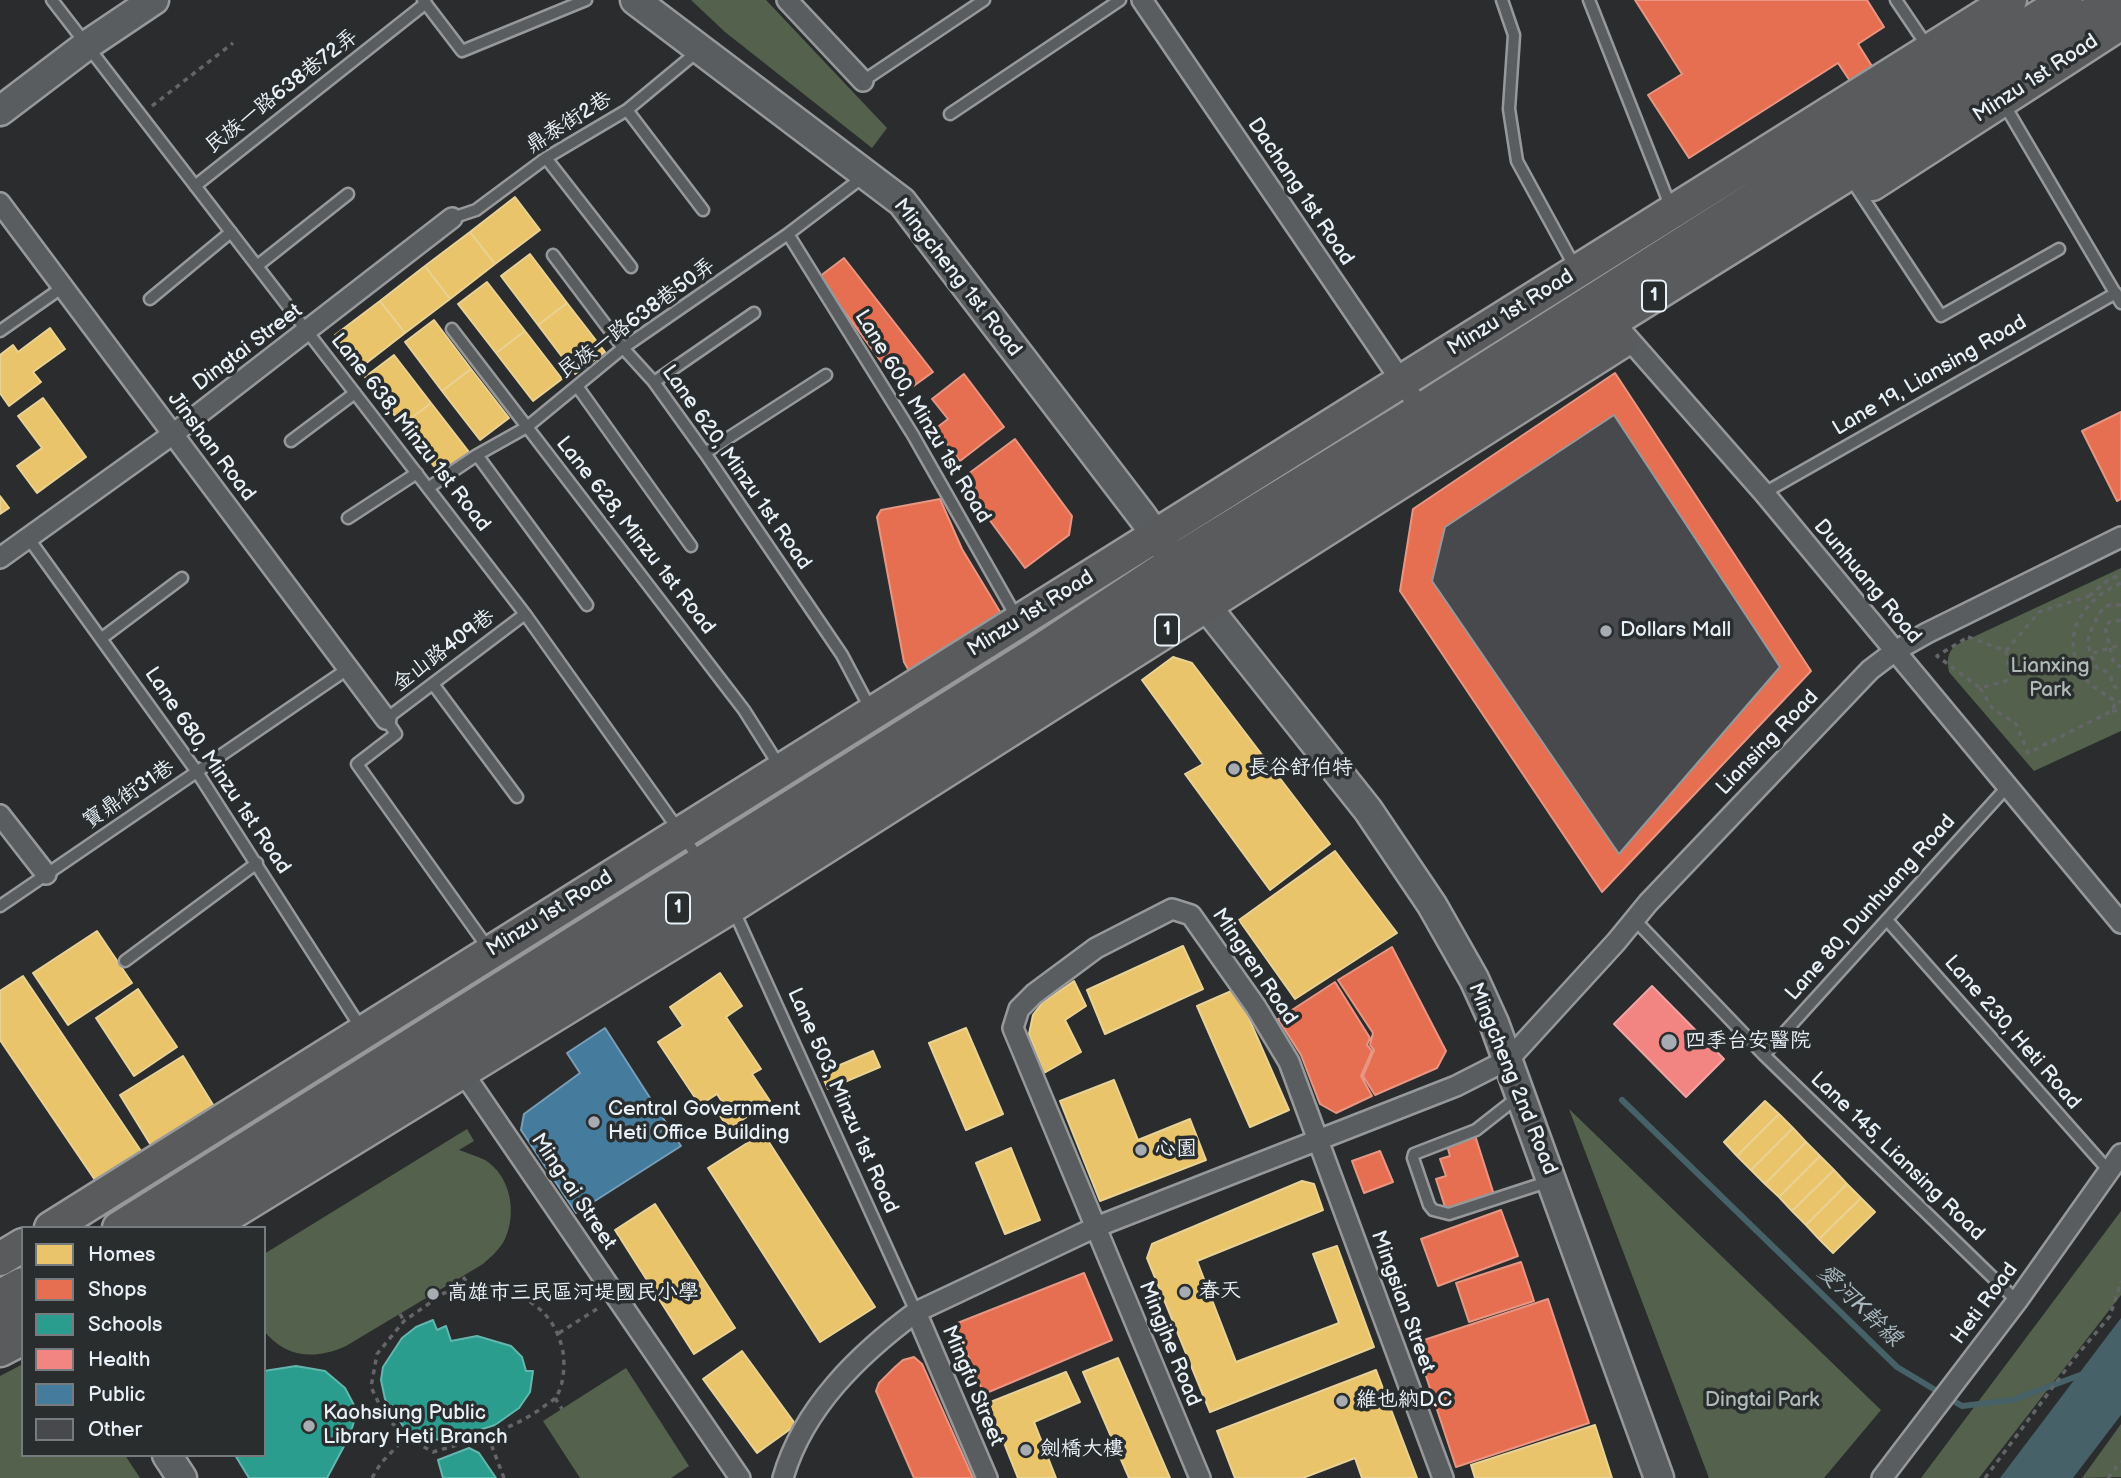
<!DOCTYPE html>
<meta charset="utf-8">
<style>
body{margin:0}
#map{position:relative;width:2121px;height:1478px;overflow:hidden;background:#2b2c2d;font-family:"Balsamiq Sans",sans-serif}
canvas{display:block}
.legend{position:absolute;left:21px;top:1226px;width:245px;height:231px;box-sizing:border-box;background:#2a2d2e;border:2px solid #767b7f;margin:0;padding:9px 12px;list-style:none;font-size:21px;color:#e8f1f8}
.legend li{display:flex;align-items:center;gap:14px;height:35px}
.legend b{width:35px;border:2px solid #767b7f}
</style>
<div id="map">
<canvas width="2121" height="1478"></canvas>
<ul class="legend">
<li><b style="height:19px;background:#e9c46a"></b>Homes</li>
<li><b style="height:19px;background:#e76f51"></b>Shops</li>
<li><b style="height:19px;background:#2a9d8f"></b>Schools</li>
<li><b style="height:19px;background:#f28482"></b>Health</li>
<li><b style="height:19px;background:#457b9d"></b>Public</li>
<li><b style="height:19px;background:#48494d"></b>Other</li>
</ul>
</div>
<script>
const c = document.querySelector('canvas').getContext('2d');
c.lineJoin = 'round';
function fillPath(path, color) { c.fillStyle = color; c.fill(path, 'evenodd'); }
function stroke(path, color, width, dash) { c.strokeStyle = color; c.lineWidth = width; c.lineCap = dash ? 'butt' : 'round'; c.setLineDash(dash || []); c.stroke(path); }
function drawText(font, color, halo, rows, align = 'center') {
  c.font = font + ' "Balsamiq Sans","LXGW WenKai TC",sans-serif'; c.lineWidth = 7; c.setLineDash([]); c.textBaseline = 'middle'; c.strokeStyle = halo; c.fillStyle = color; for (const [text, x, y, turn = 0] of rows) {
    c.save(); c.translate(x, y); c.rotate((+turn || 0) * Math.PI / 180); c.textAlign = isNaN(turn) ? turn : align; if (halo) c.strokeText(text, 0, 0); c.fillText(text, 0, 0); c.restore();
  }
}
fillPath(new Path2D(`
 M691 0H766L887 128 872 148 725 32Z
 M2121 568V731L2034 771 1949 672C1947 661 1947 652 1956 645Z
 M1569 1109 1881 1410 1824 1478H1709Z
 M467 1129 474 1141 459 1150C467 1153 477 1156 485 1160 511 1176 517 1213 505 1239 500 1249 491 1257 483 1264L346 1346C315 1360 286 1358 264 1331V1254Z
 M2121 1211V1295L1979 1478H1921Z
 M23 1364V1455H125L140 1478H0V1376Z
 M626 1368 689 1466 671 1478H580L543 1421Z
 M2121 1424V1477L2082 1478Z`), '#53614d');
fillPath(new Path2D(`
 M2121 1318V1415L2073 1478H2000Z`), '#466167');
const homes = new Path2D(`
 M515 197 540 230 495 264 470 232Z
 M470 232 495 264 450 299 425 266Z
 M530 254 567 303 538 325 501 276Z
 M425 266 450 299 405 333 380 301Z
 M487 282 525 331 496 353 458 304Z
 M380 301 405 333 360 368 335 335Z
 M567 303 605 352 575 374 538 325Z
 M434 320 471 369 442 391 405 342Z
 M50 328 65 349 33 372 41 382 9 406 0 393V355L13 345 18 352Z
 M525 331 562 379 533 401 496 353Z
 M394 355 431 403 402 425 365 377Z
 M471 369 509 418 480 440 442 391Z
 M43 398 86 457 37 493 17 466 42 448 18 416Z
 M431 403 469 452 440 474 402 425Z
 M0 496 9 508 0 514Z
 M1173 657 1192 663 1330 844 1270 890 1185 774 1203 764 1142 680Z
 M1335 851 1397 933 1295 999 1239 920Z
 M97 931 132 983 68 1025 33 973Z
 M1183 946 1203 989 1105 1034 1087 990Z
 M720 973 742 1006 726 1017 761 1069 752 1074 770 1101 729 1129 720 1116 728 1111 717 1094 700 1105 658 1042 683 1026 670 1007Z
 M23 976 141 1151 95 1180 0 1040V991Z
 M1074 981 1086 1006 1065 1020 1081 1052 1044 1073 1029 1034 1033 1015 1042 1003Z
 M138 989 177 1047 134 1076 96 1018Z
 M1236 989 1289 1110 1250 1127 1197 1006Z
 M966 1028 1003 1114 966 1130 929 1043Z
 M873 1051 880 1067 828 1089 821 1073Z
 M183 1056 215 1108 152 1147 120 1095Z
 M1114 1080 1138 1140 1190 1119 1206 1160 1100 1201 1060 1101Z
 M1765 1101 1779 1114 1737 1156 1724 1142Z
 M1779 1114 1793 1128 1751 1170 1737 1156Z
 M1793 1128 1806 1142 1765 1184 1751 1170Z
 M763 1133 875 1307 820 1342 708 1168Z
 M1806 1142 1820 1156 1779 1197 1765 1184Z
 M1011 1148 1040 1220 1005 1234 976 1163Z
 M1820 1156 1834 1170 1792 1211 1779 1197Z
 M1834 1170 1847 1184 1806 1225 1792 1211Z
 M1302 1181 1314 1184 1323 1210 1197 1261 1236 1362 1339 1323 1313 1254 1337 1246 1374 1347 1210 1412 1147 1258 1152 1244Z
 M1847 1184 1861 1198 1819 1239 1806 1225Z
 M1861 1198 1875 1212 1833 1253 1819 1239Z
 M655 1204 735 1328 694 1354 615 1230Z
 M742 1351 796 1425 757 1453 703 1379Z
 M1118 1358 1170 1478H1129L1083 1372Z
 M1376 1370 1417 1478H1362L1355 1458 1303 1478H1235L1217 1431Z
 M1066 1372 1080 1402 1034 1422 1056 1478H1018L988 1403Z
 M1595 1425 1612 1478H1475L1471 1465Z`);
fillPath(homes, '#e9c46a');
stroke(homes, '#e9d295', 2);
const shops = new Path2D(`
 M1635 0H1867L1884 27 1858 44 1880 79 1858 93 1838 63 1689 158 1648 95 1682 74Z
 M844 258 933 372 904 393 819 277Z
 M1615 373 1811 671 1602 892 1400 591 1413 509Z
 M964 374 1004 427 960 461 935 429 948 419 932 399Z
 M2121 412V499L2117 501 2082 431Z
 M1015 439 1072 516 1069 535 1025 568 960 480Z
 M940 499 962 549 1005 620 914 680 904 662 877 517 881 510Z
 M1392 947 1446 1051 1437 1068 1375 1095 1363 1076 1374 1050 1370 1045 1373 1033 1338 980Z
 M1335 982 1370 1038 1367 1045 1372 1051 1361 1076 1372 1096 1336 1113 1320 1104 1301 1055 1278 1019Z
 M1473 1129 1495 1198 1447 1213 1436 1179 1446 1176 1440 1159 1450 1156 1445 1138Z
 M1380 1151 1393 1182 1364 1193 1352 1161Z
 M1501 1210 1518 1256 1438 1286 1421 1239Z
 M1521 1262 1534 1301 1469 1322 1456 1283Z
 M1084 1273 1112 1340 984 1394 955 1324Z
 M1548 1299 1589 1423 1456 1467 1415 1343Z
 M914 1357 922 1364 973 1478H914L876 1391 879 1383 895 1367 903 1360Z`);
fillPath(shops, '#e76f51');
stroke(shops, '#e79683', 2);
const schools = new Path2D(`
 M433 1320 437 1330 446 1326 451 1341 477 1336 511 1346 522 1357 526 1371H533L530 1392 519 1408 495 1425 444 1441 421 1436 403 1426 385 1399 381 1380 383 1367 402 1338 416 1327Z
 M296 1366 325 1371 345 1388 355 1407V1418L350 1435 327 1478H249L235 1455H264V1371Z
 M469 1448 479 1453 496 1478H443L438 1460Z`);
fillPath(schools, '#2a9d8f');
stroke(schools, '#63b6ae', 2);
const health = new Path2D(`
 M1652 986 1724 1059 1686 1097 1614 1024Z`);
fillPath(health, '#f28482');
stroke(health, '#efa5a5', 2);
const public = new Path2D(`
 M605 1028 681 1146 576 1213 521 1130 524 1114 580 1073 567 1053Z`);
fillPath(public, '#457b9d');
stroke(public, '#769eb8', 2);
stroke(new Path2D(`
 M1622 1100 1897 1367 1962 1406 2013 1400 2083 1374`), '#466167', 6);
const building = new Path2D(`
 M1614 415 1780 667 1619 854 1432 581 1445 527Z`);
fillPath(building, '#48494d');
stroke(building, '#96989a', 2);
const lane = new Path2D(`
 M52 0 525 614 700 860
 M423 0 462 51 586 0
 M1502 0 1514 35 1509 109 1517 161 1576 269
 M1589 0 1671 208
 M1896 0 1927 46
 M863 81 984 0
 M2004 104 2121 303
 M627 110 703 210
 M950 114 1120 0
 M546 158 631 267
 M195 186 426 3
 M1856 187 1941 316 2059 249
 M452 218 476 210 546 158 627 110 697 52
 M788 234 913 435 1017 618
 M553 255 623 348 654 382 705 453 842 655 871 710
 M257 266 348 194
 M150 299 231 232
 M452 329 744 710 780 767
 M0 331 63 287
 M654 382 754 313
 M577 386 691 546
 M291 441 355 393
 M705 453 826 375
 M477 455 587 605
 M428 488 477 455 527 427 623 348 788 234 863 177
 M1764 493 2116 293
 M348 518 417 473
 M29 539 197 772 361 1028
 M102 638 182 578
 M433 684 517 797
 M0 906 349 668
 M734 911 916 1312
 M1634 919 1764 1055 2017 1301
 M1887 920 2109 1171
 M488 948 357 764 396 734 386 719 525 614
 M125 961 257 863
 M1764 1055 2007 787
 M1518 1097 1476 1130 1414 1154 1413 1158 1429 1205 1433 1210 1449 1214 1550 1181`);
const street = new Path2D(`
 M787 0 863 81
 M1142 0 1421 410
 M0 203 386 719
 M1620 329 1764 493 2121 923
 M0 558 173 434 452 218
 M0 815 46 874
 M462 1071 740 1478
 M916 1312 987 1478
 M783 1478C803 1408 859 1354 916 1312L1096 1227 1456 1086 1509 1059 1616 942 1648 903 1870 670 1895 651 1927 633 2121 537
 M1200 1478 1013 1028 1019 1009 1034 994 1096 948 1172 909 1191 915 1256 1007 1289 1062 1443 1478
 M1882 1478 2017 1301 2121 1154`);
const secondary = new Path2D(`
 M635 0 902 202 1142 516 1206 606 1368 810 1432 905 1474 979 1494 1023 1659 1478
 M0 111 87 45 154 0
 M167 1455 182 1478`);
const primary = new Path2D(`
 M1872 184 2121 23
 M51 1228 2010 0
 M119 1228 1035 654 1174 562 1421 410 2066 0
 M163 1228 1101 646 1250 547 1848 174 2113 0
 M207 1228 732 906 1621 342
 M0 1259 23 1245
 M0 1296 23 1284
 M0 1324 23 1312
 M0 1350 23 1338`);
stroke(lane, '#96989a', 15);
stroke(street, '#96989a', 24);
stroke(secondary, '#96989a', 33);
stroke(primary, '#96989a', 37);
stroke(new Path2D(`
 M152 106 233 43
 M2121 583C2105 590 2093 599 2083 613 2065 636 2073 674 2097 689 2105 694 2112 701 2121 702
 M2089 596 2109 579 2121 575
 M2121 605C2116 605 2109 604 2105 607 2100 609 2088 636 2088 641 2088 647 2092 658 2094 663 2099 677 2109 662 2113 686L2121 689
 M2121 620 2109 622 2105 627 2114 664 2121 667
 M1968 637 2006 651 2010 675 2006 681 1980 688 1937 656Z
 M2006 651 2039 612 2089 596 2095 597
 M2093 653 2121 645
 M1980 688 1992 708 2016 724 2028 753 2112 711 2116 701
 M2112 711 2121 710
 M463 1277 472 1288
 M472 1288C516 1288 554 1305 563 1352 565 1365 564 1387 555 1398 552 1402 545 1405 542 1408 509 1431 471 1441 433 1452L406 1437 385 1416 371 1387 377 1354 404 1321 444 1293Z
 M400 1314 404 1321
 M559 1333 600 1307
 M555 1398 562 1409
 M488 1436 504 1478
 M372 1478 381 1463 406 1437
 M1985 1478 2073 1360 2110 1316 2121 1281
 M2108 1478 2121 1461`), '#636566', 3.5, [5, 5]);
stroke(lane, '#5a5d60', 10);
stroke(street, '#5a5d60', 19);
stroke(secondary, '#5a5d60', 28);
stroke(primary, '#5a5b5c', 32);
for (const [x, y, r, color] of [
 [1606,631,7,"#a6acb1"],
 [1234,769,7,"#a6acb1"],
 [1669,1042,9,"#a6acb1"],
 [594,1122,7,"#a6acb1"],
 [1141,1150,7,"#a6acb1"],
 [1185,1292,7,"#a6acb1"],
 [433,1294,7,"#a6acb1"],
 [1342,1401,7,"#a6acb1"],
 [309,1426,7,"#a6acb1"],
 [1026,1450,7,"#a6acb1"]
]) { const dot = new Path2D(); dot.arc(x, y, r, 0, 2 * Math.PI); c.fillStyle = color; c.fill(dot); stroke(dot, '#2a2d2e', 2.5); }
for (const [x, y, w] of [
 [1654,296,24],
 [1167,630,24],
 [678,908,24]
]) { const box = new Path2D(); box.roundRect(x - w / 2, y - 15.5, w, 31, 5); c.fillStyle = '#2a2d2e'; c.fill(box); stroke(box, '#e8f1f8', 2); }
drawText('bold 19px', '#e8f1f8', null, [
 ["1",1654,296],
 ["1",1167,630],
 ["1",678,908]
]);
drawText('21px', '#e8f1f8', '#2a2d2e', [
 ["Minzu 1st Road",2036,79,-33],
 ["民族一路638巷72弄",282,92,-38],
 ["鼎泰街2巷",569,123,-32],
 ["Dachang 1st Road",1300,192,56],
 ["Mingcheng 1st Road",957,278,52],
 ["Minzu 1st Road",1511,313,-32],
 ["民族一路638巷50弄",637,319,-36],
 ["Dingtai Street",248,348,-37],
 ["Lane 19, Liansing Road",1930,376,-30],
 ["Lane 600, Minzu 1st Road",922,417,59],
 ["Lane 638, Minzu 1st Road",410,433,52],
 ["Jinshan Road",211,447,53],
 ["Lane 620, Minzu 1st Road",736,468,55],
 ["Lane 628, Minzu 1st Road",635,536,52],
 ["Dunhuang Road",1867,582,50],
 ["Minzu 1st Road",1031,614,-32],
 ["金山路409巷",444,651,-37],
 ["Liansing Road",1768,743,-46],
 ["Lane 680, Minzu 1st Road",217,771,56],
 ["寶鼎街31巷",129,795,-34],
 ["Lane 80, Dunhuang Road",1871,908,-48],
 ["Minzu 1st Road",550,914,-32],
 ["Mingren Road",1254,967,56],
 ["Lane 230, Heti Road",2012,1033,49],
 ["Mingcheng 2nd Road",1512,1079,68],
 ["Lane 503, Minzu 1st Road",842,1101,66],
 ["Lane 145, Liansing Road",1897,1157,44],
 ["Ming-ai Street",573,1192,56],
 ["Mingsian Street",1402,1302,70],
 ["Heti Road",1985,1304,-53],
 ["Mingjhe Road",1169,1344,68],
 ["Mingfu Street",972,1386,67]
]);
drawText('21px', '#e8f1f8', '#2a2d2e', [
 ["Dollars Mall",1620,631],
 ["長谷舒伯特",1248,769],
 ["四季台安醫院",1685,1042],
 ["Central Government",608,1110],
 ["Heti Office Building",608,1134],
 ["心園",1155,1150],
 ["春天",1199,1292],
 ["高雄市三民區河堤國民小學",447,1294],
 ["維也納D.C",1356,1401],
 ["Kaohsiung Public",323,1414],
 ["Library Heti Branch",323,1438],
 ["劍橋大樓",1040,1450]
], 'left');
drawText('21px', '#afbbb6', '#2a2d2e', [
 ["Lianxing",2050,667],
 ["Park",2050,691],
 ["Dingtai Park",1762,1401]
]);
drawText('italic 23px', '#a8b9c0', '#2a2d2e', [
 ["愛河K幹線",1859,1306,44]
]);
</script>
